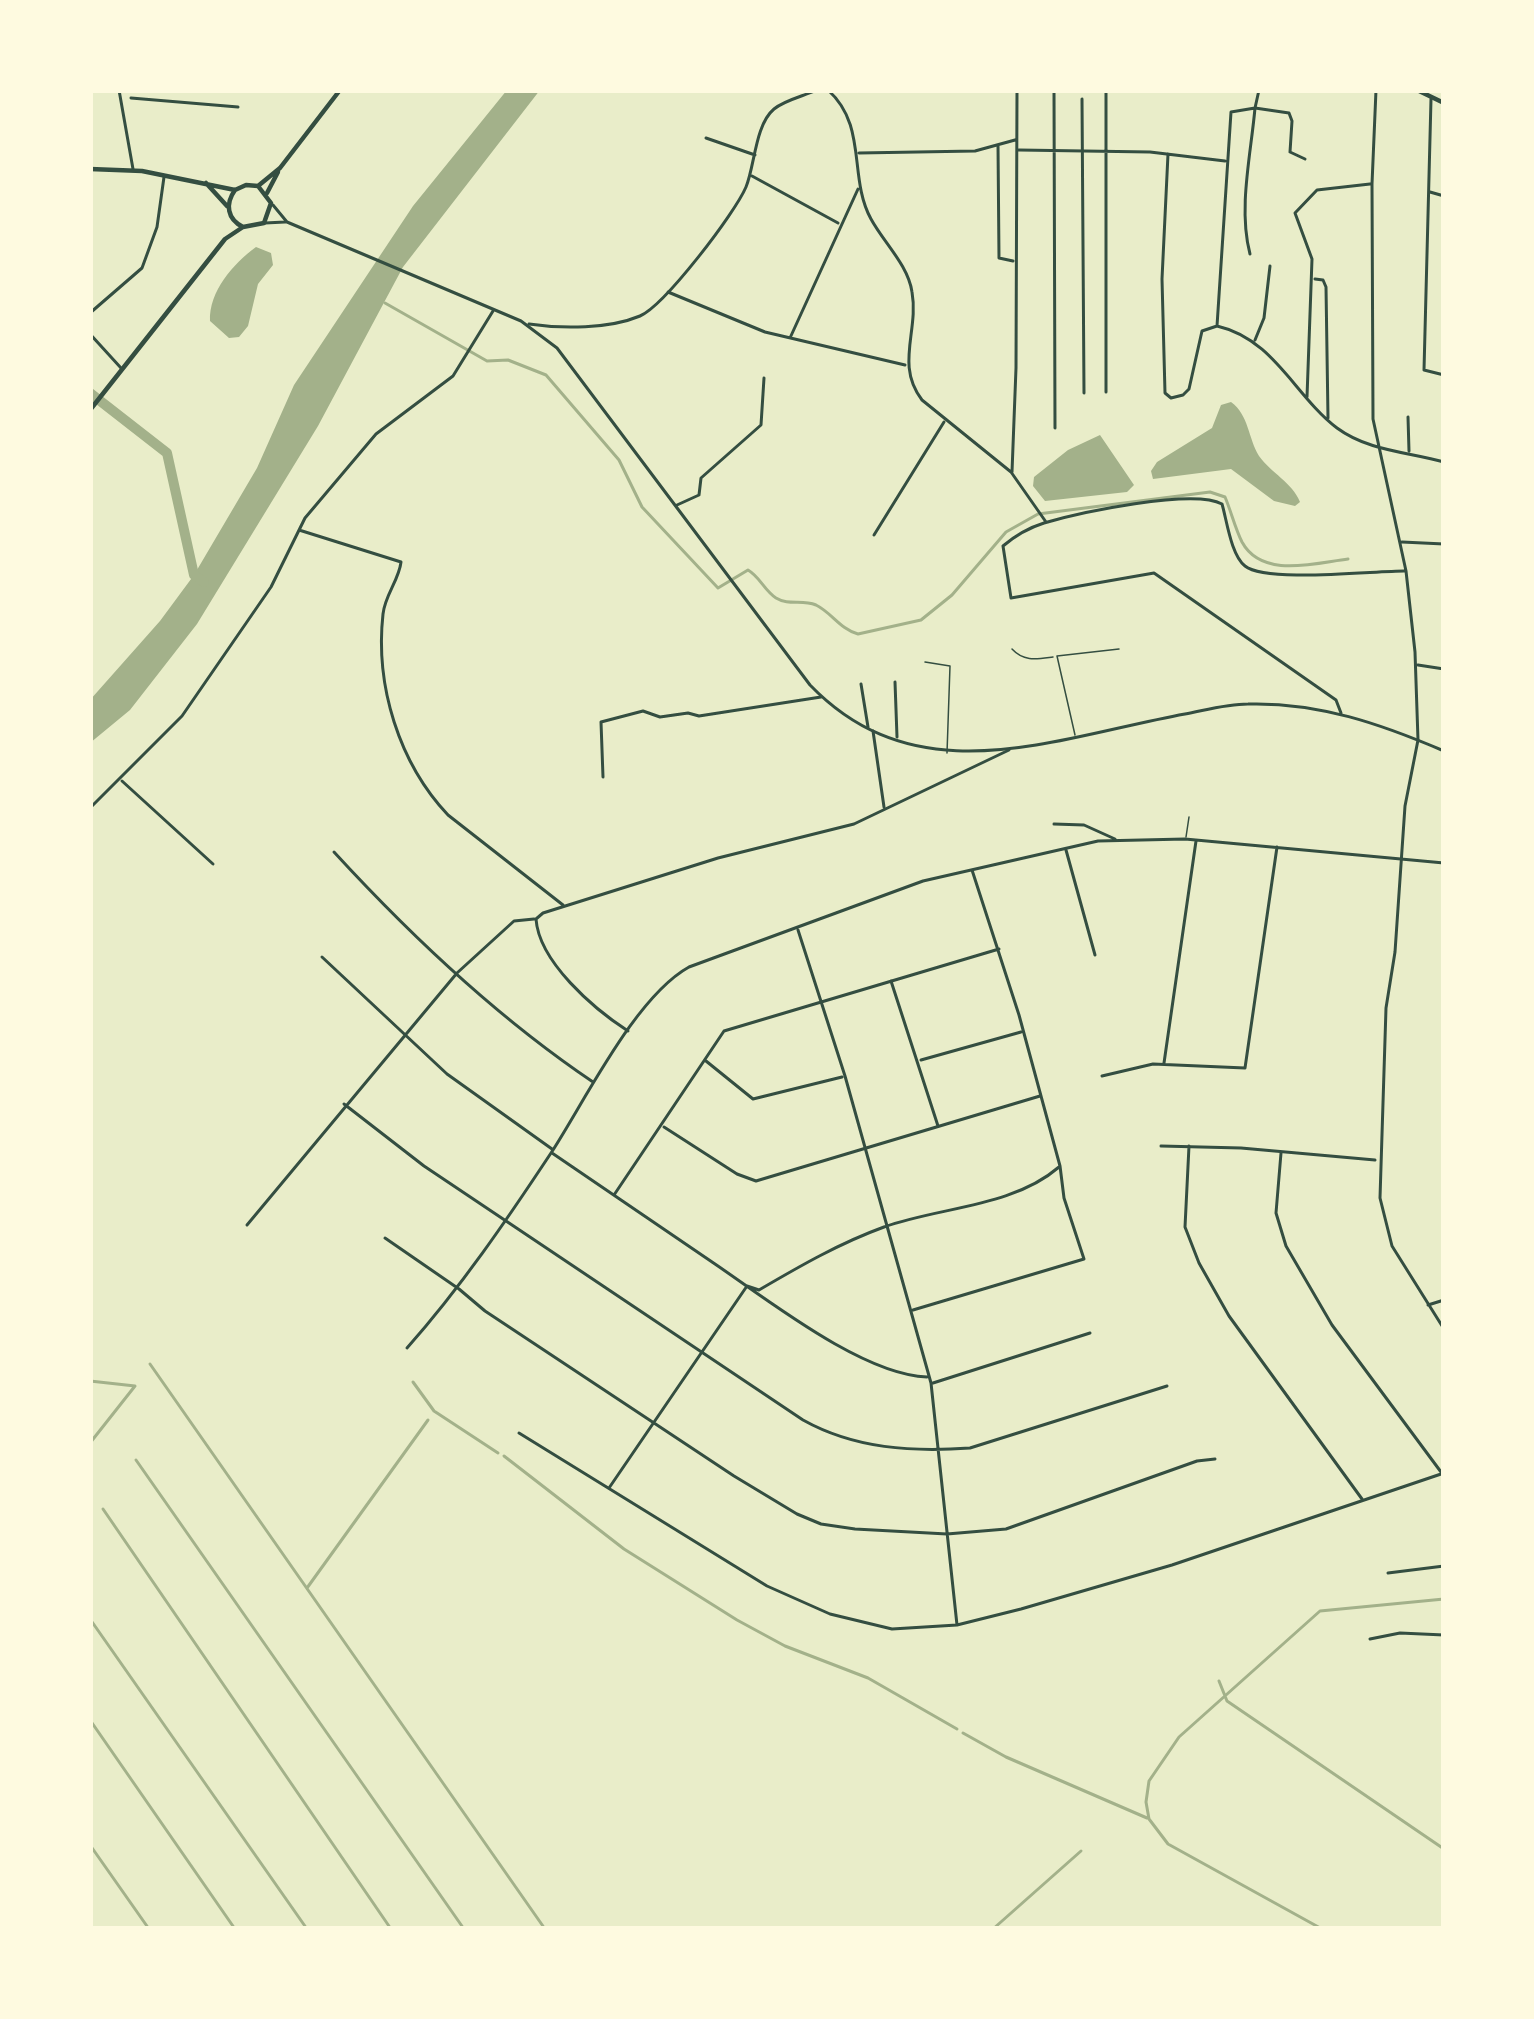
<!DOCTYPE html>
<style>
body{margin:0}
#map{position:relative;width:1534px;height:2019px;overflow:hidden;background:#e9edc9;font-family:Helvetica,sans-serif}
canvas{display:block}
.frame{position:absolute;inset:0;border:93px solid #fefae0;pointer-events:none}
</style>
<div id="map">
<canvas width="1534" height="2019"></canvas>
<div class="frame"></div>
</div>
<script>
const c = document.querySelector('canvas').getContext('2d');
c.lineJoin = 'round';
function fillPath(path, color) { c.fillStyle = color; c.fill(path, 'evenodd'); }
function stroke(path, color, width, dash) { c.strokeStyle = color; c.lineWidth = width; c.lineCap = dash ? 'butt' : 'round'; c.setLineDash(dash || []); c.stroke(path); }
fillPath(new Path2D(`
 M507 90H540L403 267 318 426 197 624 130 710 90 743V700L160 621 194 575 257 468 294 385 413 206Z
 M256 247 271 253 273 265 258 284 248 326 239 337 229 338 210 321C209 291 233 264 256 247Z
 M1231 402C1249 415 1248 438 1259 456 1271 473 1292 482 1300 502L1295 506 1274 501 1231 469 1153 479 1151 471 1157 462 1212 428 1221 405Z
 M1100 435 1134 485 1127 492 1045 501 1033 486 1034 477 1068 450Z`), '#a3b18a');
stroke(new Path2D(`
 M385 303 487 361 508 360 546 375 619 460 642 507 718 588 748 570C760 577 764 590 776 598 789 606 802 599 816 605 832 613 840 629 858 634L921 620 952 595 1006 532 1038 514 1210 492 1225 497C1231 511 1235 528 1242 542 1262 579 1315 563 1348 559
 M150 1364 545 1929
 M90 1381 135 1386 90 1443
 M413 1382 434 1411 498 1453
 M504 1456 624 1549 737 1620 785 1646 868 1678 957 1729
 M136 1460 464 1929
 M103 1509 391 1929
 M307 1588 428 1420
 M90 1619 307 1929
 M1219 1681 1227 1701 1444 1849
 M90 1720 235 1929
 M963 1733 1006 1757 1147 1818
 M90 1845 149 1929
 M993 1929 1081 1851
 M1322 1929 1168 1844 1149 1819 1146 1802 1149 1781 1179 1737 1320 1611 1444 1599`), '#a3b18a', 3);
stroke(new Path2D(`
 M90 393 167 453 194 575 204 582`), '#a3b18a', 10);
stroke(new Path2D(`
 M1012 649C1024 662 1037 659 1053 657
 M925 662 950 666 947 753
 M1075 735 1057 656 1119 649`), '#344e41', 1.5);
stroke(new Path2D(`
 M1186 837 1189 817`), '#344e41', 1.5);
stroke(new Path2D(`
 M119 90 133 169
 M828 90C868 126 848 177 871 219 884 243 908 265 912 292 919 331 895 365 922 400L1011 472 1046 522
 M1054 90 1055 428
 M1376 90 1372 184 1373 419 1406 571 1415 652 1418 740 1405 806 1395 952 1386 1008 1380 1198 1392 1246 1444 1329
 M131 98 238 107
 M1082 99 1084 393
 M1431 99 1424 370 1444 375
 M706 138 755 155
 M998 145 999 258 1013 261
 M1019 150 1150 152 1225 161
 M859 153 975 151 1015 140
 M1168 154 1162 279 1165 393 1171 398 1183 395 1189 389 1202 331 1217 326 1231 112 1255 108 1259 90
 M752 176 838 223
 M1430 192 1444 196
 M1250 254C1238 209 1251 154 1255 108L1289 113 1292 121 1290 152 1305 159
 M1315 279 1323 280 1326 287 1328 418
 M668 292 765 332 905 365
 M90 313 142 268 157 227 164 177
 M529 324C562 329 609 329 640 316 665 305 735 213 746 187 755 165 755 125 774 109 785 100 804 96 817 90
 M1217 326C1274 339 1294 395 1337 428 1368 451 1408 452 1444 462
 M90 334 121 368
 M790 338 858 189
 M1255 340 1264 318 1270 266
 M1106 392V90
 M1307 397 1312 259 1295 213 1317 190 1370 184
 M1408 417 1409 451
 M1012 472 1016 368 1017 90
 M677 505 699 495 701 478 761 425 764 378
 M299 530 401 562C399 580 385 595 383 614 375 686 399 763 448 815L563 905
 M874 535 944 422
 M1402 542 1444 544
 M1418 665 1444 669
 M895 682 897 737
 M861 684 868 727
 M1341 713 1336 700 1154 573 1011 598 1003 546C1016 535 1028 528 1044 523 1078 513 1193 488 1222 504 1227 521 1231 555 1245 566 1266 583 1372 571 1404 571
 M873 731 884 807
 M603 777 601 722 643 711 660 717 688 713 699 716 821 697
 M122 781 213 864
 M90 808 182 716 271 587 305 518 376 434 453 376 493 311
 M1054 824 1084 825 1115 839
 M1066 850 1095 955
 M334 852C412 937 498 1018 593 1082
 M798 930 845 1076 931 1383 957 1625
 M322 957 447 1074 552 1149
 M891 981 938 1126
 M628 1031C594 1009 539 962 536 919L543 913 718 858 854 824 1009 750
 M921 1060 1021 1032
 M706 1061 753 1099 842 1077
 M1164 1063 1196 841
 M1102 1076 1153 1064 1245 1068 1277 847
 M344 1104 424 1166 803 1420C855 1449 912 1452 970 1448L1167 1386
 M664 1127 737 1174 756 1181 1040 1096
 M1161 1146 1241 1148 1375 1160
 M1189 1146 1185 1227 1199 1263 1229 1316 1362 1499
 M552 1153C607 1190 661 1227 715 1264 768 1300 863 1375 927 1377
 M1281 1153 1276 1213 1286 1246 1332 1325 1441 1472
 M614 1195 724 1031 999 949
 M247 1225 457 973 514 921 534 919
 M385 1238 459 1289 485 1311 734 1476 797 1514 821 1524 855 1529 947 1534 1006 1529 1197 1461 1215 1459
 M1428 1305 1444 1300
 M913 1310 1084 1259 1064 1198 1060 1166 1019 1015 972 870
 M407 1348C461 1287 506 1221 551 1153 585 1101 635 997 689 967L923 881 1098 841 1185 839 1444 863
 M933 1383 1090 1333
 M519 1433 767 1586 830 1614 892 1629 957 1625 1021 1609 1172 1565 1444 1473
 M609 1488 747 1286 759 1290C800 1266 840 1243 884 1227 940 1207 1013 1207 1059 1167
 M1388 1573 1444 1566
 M1370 1639 1400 1633 1444 1635`), '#344e41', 3);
stroke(new Path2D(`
 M273 205 287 222 521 321 557 348 810 685C918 797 1054 738 1185 714 1206 710 1227 704 1248 704 1318 702 1381 724 1444 751
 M265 223 285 222`), '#344e41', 3);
stroke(new Path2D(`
 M1417 90 1444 103
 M90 169 142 171 235 190 246 185 258 186 271 203 264 223 243 227 225 239 90 410
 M206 183 227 206
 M258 186 280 168 340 90
 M235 190C225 204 227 219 243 227
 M267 193 278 172`), '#344e41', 4.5);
</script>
